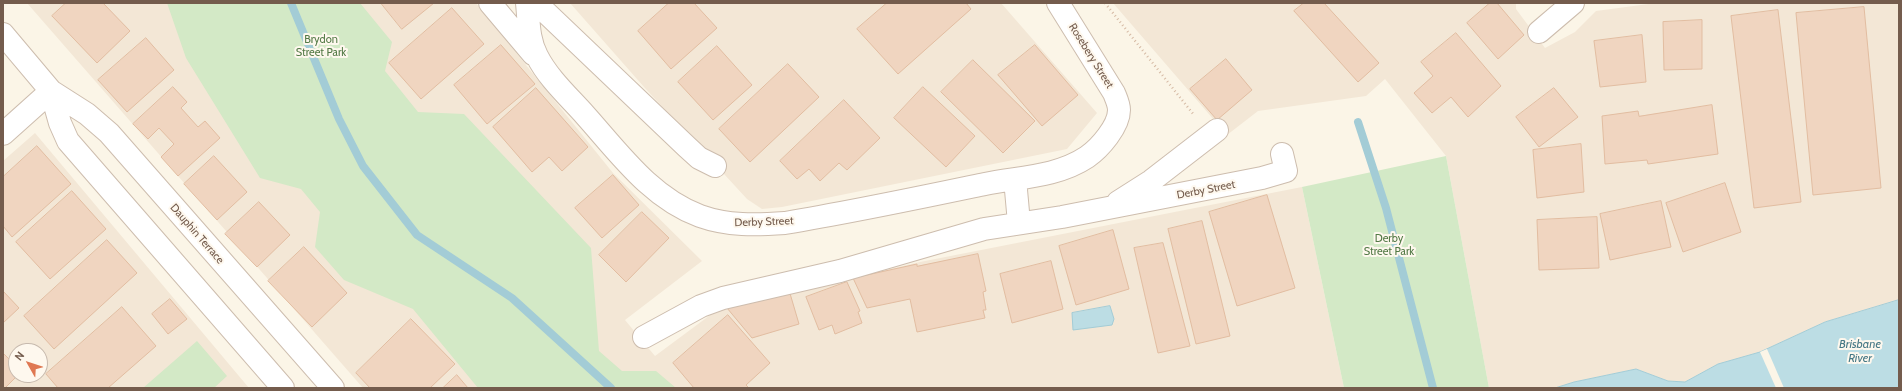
<!DOCTYPE html>
<style>
body{margin:0}
#map{position:relative;width:1902px;height:391px;overflow:hidden;background:#fbf5e7;font-family:Cabin,sans-serif}
canvas{display:block}
.frame{position:absolute;inset:0;border:4px solid #745c4d;pointer-events:none}
.north{position:absolute;left:8px;top:343px;width:40px;height:40px;box-sizing:border-box;background:#fef8ee;border:1px solid #c7baae;border-radius:50%;rotate:309deg;font-size:11px;font-weight:700;line-height:16px;text-align:center;color:#745c4d}
.north::after{content:'';display:block;margin:auto;width:14px;height:18px;background:#df7852;clip-path:polygon(50% 0,100% 100%,50% 72%,0 100%)}
</style>
<div id="map">
<canvas width="1902" height="391"></canvas>
<div class="frame"></div>
<div class="north">N</div>
</div>
<script>
const c = document.querySelector('canvas').getContext('2d');
c.lineJoin = 'round';
function fillPath(path, color) { c.fillStyle = color; c.fill(path, 'evenodd'); }
function stroke(path, color, width, dash) { c.strokeStyle = color; c.lineWidth = width; c.lineCap = dash ? 'butt' : 'round'; c.setLineDash(dash || []); c.stroke(path); }
function drawText(font, color, halo, rows, align = 'center') {
  c.font = font + ' Cabin,sans-serif'; c.lineWidth = 4; c.setLineDash([]); c.textBaseline = 'middle'; c.strokeStyle = halo; c.fillStyle = color; for (const [text, x, y, turn = 0] of rows) {
    c.save(); c.translate(x, y); c.rotate((+turn || 0) * Math.PI / 180); c.textAlign = isNaN(turn) ? turn : align; if (halo) c.strokeText(text, 0, 0); c.fillText(text, 0, 0); c.restore();
  }
}
fillPath(new Path2D(`
 M27 3H476L613 173 702 261 625 320 655 356 721 307 920 262 1302 187 1344 388H363Z
 M570 3H1001L1097 113 1067 149 782 207 762 209 747 199 644 87Z
 M1113 3H1516V9L1545 48 1575 32 1596 11 1656 3H1899V300L1825 322 1760 352 1718 364 1685 382 1668 381 1636 369 1574 382 1555 388H1489L1446 156 1385 79 1366 96 1258 111 1227 135Z
 M35 133 249 388H3V161ZM16 351H40V375H16Z`), '#f3e7d6');
fillPath(new Path2D(`
 M167 3H360L392 42 385 71 418 112 464 114 591 248 599 351 622 371H656L676 388H478L413 309 344 280 315 247 320 212 301 189 260 178 186 58Z
 M1446 156 1489 388H1344L1302 187Z
 M197 341 227 376 214 388H143Z`), '#d3e9c6');
const water = new Path2D(`
 M1899 300V388H1555L1574 382 1636 369 1668 381 1685 382 1718 364 1760 352 1825 322Z
 M1110 306 1114 319 1112 325 1073 330 1072 313Z`);
fillPath(water, '#bcdde4');
stroke(water, '#a3ccd6', 1);
fillPath(new Path2D(`
 M1767 349 1784 388H1776L1760 352Z`), '#fbf5e7');
stroke(new Path2D(`
 M291 3 339 119 363 166 417 235 512 298 611 388
 M1358 122 1386 208 1433 388`), '#a3ccd6', 8);
const building = new Path2D(`
 M66 3H103L130 31 97 63 52 16Z
 M381 3H434L402 29Z
 M669 3H694L717 28 671 69 638 31Z
 M887 3H966L971 9 898 74 857 29Z
 M1304 3H1324L1379 63 1358 82 1294 11Z
 M1490 3H1497L1524 35 1498 59 1467 23Z
 M1864 7 1881 188 1813 195 1796 13Z
 M452 8 484 44 421 99 389 63Z
 M1778 10 1801 202 1754 208 1731 16Z
 M1702 20V69L1664 70 1663 22Z
 M1456 33 1501 86 1468 117 1451 97 1432 113 1414 93 1433 76 1421 62Z
 M1642 35 1646 82 1600 87 1594 41Z
 M146 38 174 70 127 112 98 80Z
 M501 45 535 84 487 124 454 85Z
 M1035 45 1078 95 1042 126 998 75Z
 M717 46 752 85 713 120 678 82Z
 M1226 59 1252 90 1217 120 1190 89Z
 M973 60 1035 121 1003 153 941 92Z
 M788 64 819 97 750 162 719 129Z
 M173 87 187 102 181 108 198 127 205 121 220 138 178 176 161 157 174 144 159 128 148 139 133 124Z
 M923 87 975 136 946 167 894 118Z
 M536 88 588 147 562 171 549 157 532 172 493 127Z
 M1554 88 1578 117 1539 147 1516 117Z
 M844 100 880 138 847 170 839 163 820 181 809 169 797 179 780 161Z
 M1712 105 1718 154 1648 164 1647 160 1605 164 1602 116 1638 111 1639 116Z
 M1581 144 1584 192 1537 198 1533 150Z
 M37 146 71 184 12 237 3 226V177Z
 M214 156 247 192 217 220 184 184Z
 M613 175 639 205 602 238 575 208Z
 M1725 183 1741 232 1683 252 1666 203Z
 M72 191 106 229 50 279 16 242Z
 M1267 195 1295 288 1237 306 1209 212Z
 M1661 201 1671 247 1610 260 1600 214Z
 M259 202 290 235 257 267 225 234Z
 M642 212 669 238 626 282 599 255Z
 M1597 217 1599 268 1539 270 1537 220Z
 M1202 221 1230 336 1196 344 1168 229Z
 M1113 230 1129 289 1076 305 1059 246Z
 M107 240 137 273 54 349 24 316Z
 M1163 243 1190 346 1158 353 1134 248Z
 M304 247 347 293 312 327 268 281Z
 M978 254 986 291 983 292 986 310H983L985 318 917 332 910 299 867 308 853 278 917 264V266Z
 M1051 261 1063 309 1012 323 1000 274Z
 M847 282 860 311 858 312 862 323 835 334 832 325 819 330 806 297Z
 M789 290 799 324 752 338 727 308Z
 M4 292 19 308 3 323V292Z
 M170 299 187 319 168 334 152 314Z
 M122 307 156 346 108 388H58L46 374Z
 M728 315 770 363 746 385 749 388H694L673 363Z
 M411 319 455 364 430 388H370L356 373Z
 M3 353 16 366V375H18L5 388H3Z
 M457 375 468 388H443Z`);
fillPath(building, '#f0d5c0');
stroke(building, '#e2bda1', 1);
const minor = new Path2D(`
 M490 3 533 54
 M527 3C529 22 528 39 537 56 548 78 569 97 585 115 619 153 651 198 700 216 728 226 756 225 785 223 852 212 918 198 985 184 1019 177 1057 177 1087 157 1100 148 1119 126 1119 110 1119 104 1116 98 1114 93L1058 3
 M536 3 687 147 699 158 715 166
 M1539 32 1573 3
 M3 34 51 91 87 114 109 133 333 388
 M51 91 60 123 68 141 283 388
 M3 134 51 91
 M1015 179 1019 223
 M1118 202 1151 181 1217 130
 M644 337 701 306 723 298 840 271 984 229 1062 217 1262 178 1286 171 1282 154`);
stroke(minor, '#cdbdae', 24);
stroke(new Path2D(`
 M1105 3 1194 115`), '#d5b9a3', 2.5, [1, 3]);
stroke(minor, '#fff', 22);
drawText('11px', '#527945', '#fef8ee', [
 ["Brydon",321,40],
 ["Street Park",321,53],
 ["Derby",1389,239],
 ["Street Park",1389,252]
]);
drawText('11px', '#745c4d', '#fef8ee', [
 ["Rosebery Street",1091,56,58],
 ["Derby Street",1206,190,-11],
 ["Derby Street",764,222,-2],
 ["Dauphin Terrace",197,234,49]
]);
drawText('italic 12px', '#477986', '#fef8ee', [
 ["Brisbane",1860,344],
 ["River",1860,358]
]);
</script>
